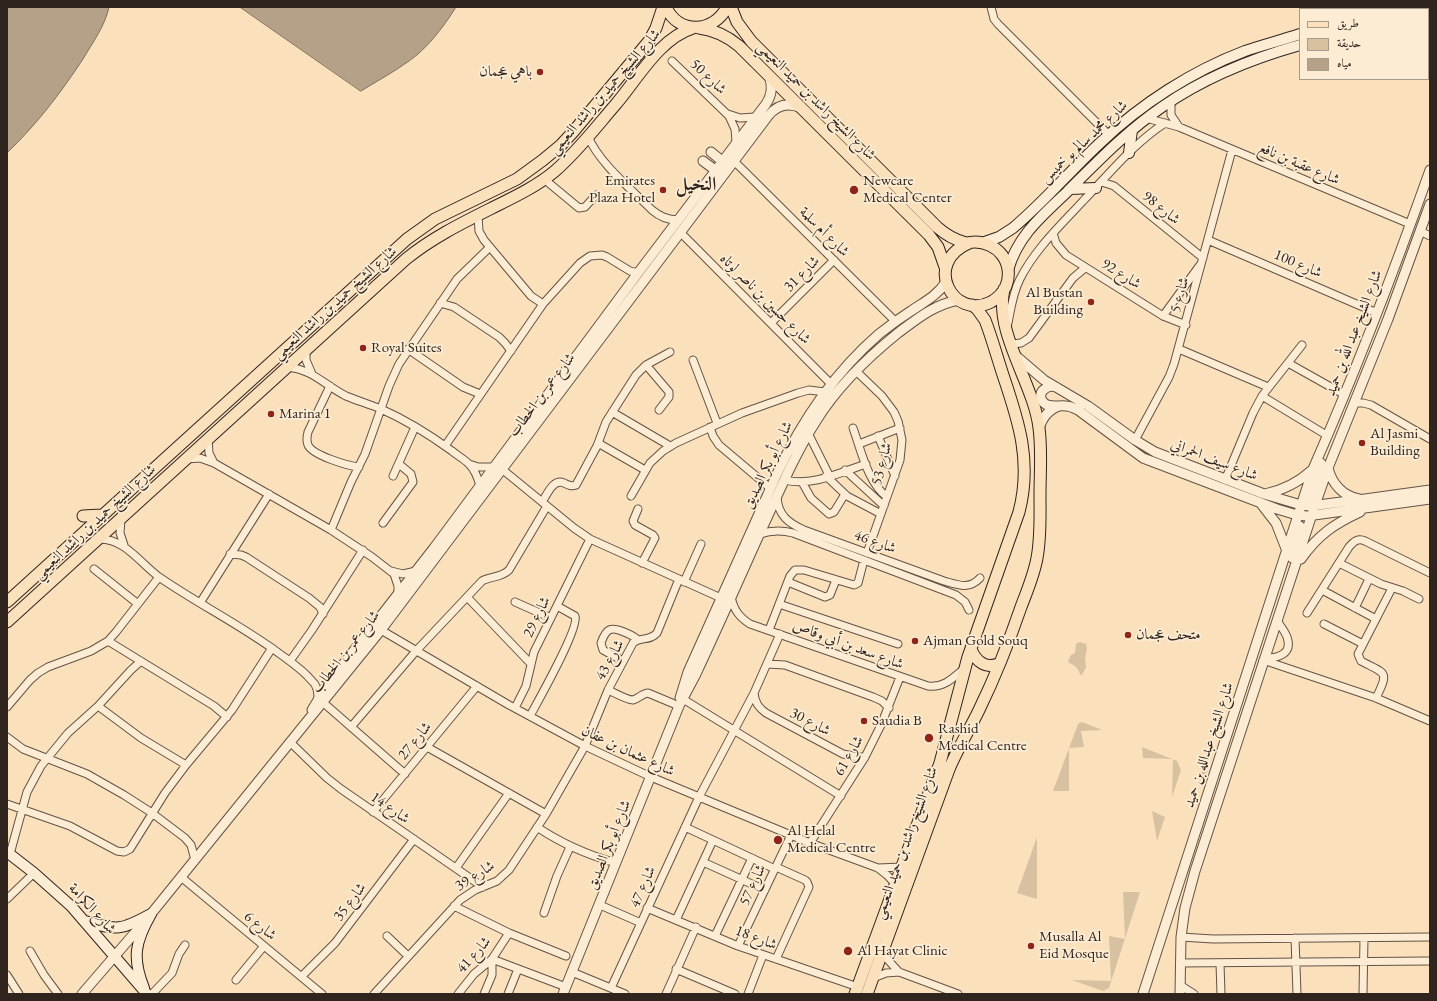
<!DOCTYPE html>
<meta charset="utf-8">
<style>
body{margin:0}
#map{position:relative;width:1437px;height:1001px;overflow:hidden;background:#fae1bc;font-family:"EB Garamond",Amiri,serif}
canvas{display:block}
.frame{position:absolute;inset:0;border:8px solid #30241f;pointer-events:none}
.legend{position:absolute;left:1299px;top:8px;width:130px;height:72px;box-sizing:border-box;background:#fcecd3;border:1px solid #aa9c8b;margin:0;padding:5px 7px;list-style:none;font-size:12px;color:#30241f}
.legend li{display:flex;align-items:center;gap:8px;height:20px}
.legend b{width:20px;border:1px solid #aa9c8b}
</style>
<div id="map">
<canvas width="1437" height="1001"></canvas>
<div class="frame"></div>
<ul class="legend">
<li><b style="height:5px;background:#fae1bc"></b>طريق</li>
<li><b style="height:11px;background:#d8c1a1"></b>حديقة</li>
<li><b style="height:11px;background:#b5a187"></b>مياه</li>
</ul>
</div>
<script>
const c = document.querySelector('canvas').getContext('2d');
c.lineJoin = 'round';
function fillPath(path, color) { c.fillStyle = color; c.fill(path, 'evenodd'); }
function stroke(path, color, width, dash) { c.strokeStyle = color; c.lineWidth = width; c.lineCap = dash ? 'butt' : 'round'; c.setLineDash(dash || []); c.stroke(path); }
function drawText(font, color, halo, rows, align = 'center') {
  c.font = font + ' "EB Garamond",Amiri,serif'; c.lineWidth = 3.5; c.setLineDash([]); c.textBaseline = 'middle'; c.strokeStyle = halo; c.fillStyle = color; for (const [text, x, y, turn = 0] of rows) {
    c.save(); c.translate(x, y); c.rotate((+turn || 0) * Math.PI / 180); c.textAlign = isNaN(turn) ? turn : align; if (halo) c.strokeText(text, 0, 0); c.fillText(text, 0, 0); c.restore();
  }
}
fillPath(new Path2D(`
 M1080 642 1086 644 1087 648 1085 658 1086 667 1082 675 1080 674C1078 668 1075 665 1069 663L1068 661 1071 655 1075 653 1076 644Z
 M1082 722 1102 730 1081 731 1084 747 1069 748V791H1053L1078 724Z
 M1142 747 1177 761 1181 770 1172 797 1173 759 1143 758Z
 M1204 767 1207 770 1204 780 1198 779Z
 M1152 811 1165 817 1157 841Z
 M1037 837V899L1017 893Z
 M1123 892H1140L1109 988 1103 991 1072 980 1111 981 1109 936 1125 939Z`), '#d8c1a1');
const water = new Path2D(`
 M7 7H109C105 26 93 42 83 59 60 94 37 124 7 153Z
 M240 7H456C445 25 427 49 409 61 394 72 377 81 361 91Z`);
fillPath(water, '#b5a187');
stroke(water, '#806f5d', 1);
const minor = new Path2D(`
 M991 7 994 19 998 24 1109 135
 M672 61 729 116 735 129 736 142
 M1171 101V115L1179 127
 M728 114 740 118 755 117
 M1146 118 1179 127 1410 224
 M588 136C598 162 632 190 652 210 660 217 668 220 678 220
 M734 161 896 322
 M544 179 579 208 585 207 596 195
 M1102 182 1114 186 1203 258
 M478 215 479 231 484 240 531 296 543 304
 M1420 231 1430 236
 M681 233 831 384
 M1053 233 1056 243 1066 255 1163 316 1186 325
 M1208 240 1377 313
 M440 303 454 307 499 337 505 343 511 351
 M1163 316 1200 265
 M771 323 834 260
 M1008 323C1011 308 1013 292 1020 279 1035 249 1061 225 1083 201 1109 174 1133 144 1165 123
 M1012 344 1021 343 1029 338 1073 278 1085 268
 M408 349 463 387 480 394
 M1179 349 1268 387
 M306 350V360L312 374
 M693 360 717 423
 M1288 363 1345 395
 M646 365 669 392V397L659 410
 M286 367C313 369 324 385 346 396 358 401 369 404 381 409 406 420 430 435 452 451 458 456 464 459 469 464 475 470 478 478 480 486
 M856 371 882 396 894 412 898 421 902 440 900 460 867 553
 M330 386 308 432C307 436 306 440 308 445 312 455 348 466 359 467
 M1262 396 1328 436
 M1354 403H1363L1371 405 1430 439
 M612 412 670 446
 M710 427 713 436 719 445 770 488
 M853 428C861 450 868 483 887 497
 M808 433 829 475
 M878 436 895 476
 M208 438 209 453 214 463
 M1135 440 1169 377 1174 364 1232 150
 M598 443 645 470
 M859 444 900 428
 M445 446 543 304 580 263 590 256 602 255 607 257 630 271 638 273
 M186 459 200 458 214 463 331 530 372 557 394 574 398 586V594
 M469 464 478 467H493
 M503 470 574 528 590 539 721 598
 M845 470 884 506
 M393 476 415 427
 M826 476 847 496 881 514
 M785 480C812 487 841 472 866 464
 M1225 480 1253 413 1262 396 1302 345
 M802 482 811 498 829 514 834 512 845 494
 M631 496 650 463 663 451 676 443 742 413 798 393 809 390 825 392
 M777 497C778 515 788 523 804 530L944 581C958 585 969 590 980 578
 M542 502C547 495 553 478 564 483 568 485 571 487 576 485L597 446 606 422 636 375 646 365 670 352
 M638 509 633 521 635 525 653 535 655 538 642 563
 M121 519 120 533 124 545
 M383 523 413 482 411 474 399 464
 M331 530 351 482 365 454 389 386 399 364 457 279 490 247
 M760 534C772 530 781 530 793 533L956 595 965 602 969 610
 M100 539C125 539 140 563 159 577 198 604 241 625 280 654 291 662 303 670 312 681 317 685 318 692 318 698L405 774
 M230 554 241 555 246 557 309 598 320 607 323 614
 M1339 563 1381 584 1403 591 1419 599
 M94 569 138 604
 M391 571 403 574 416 571
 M684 582 701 544
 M788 582 825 597 830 595 836 580
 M1322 590 1376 619
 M467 597 531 664
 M731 597C734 610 739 617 750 624L928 686C944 688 953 678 965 668
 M515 602 551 618
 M200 603 269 494
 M779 604 898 644
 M1355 608 1369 579
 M1307 613 1349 547C1354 541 1358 538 1365 541L1430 573
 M1324 624 1363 644
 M381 630 509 705 585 746 651 777 810 843 878 868 888 876 896 885
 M769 630 790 576 795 570H804L854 585 858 583 864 560
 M108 641 214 706 227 717
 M1266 658C1278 658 1293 654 1287 637 1285 631 1280 626 1277 620
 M1263 660 1376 698 1430 721
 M290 661 312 630 363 550
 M623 661 603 650 601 643C606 629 610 626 624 632 629 634 634 636 638 640
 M767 664 785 665 873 697 882 701 889 708
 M608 690C613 692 627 700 633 700 638 699 641 694 648 693L679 706
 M754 693C755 703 759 708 766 713L843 754 858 757H865
 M1376 698C1390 670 1385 674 1361 661L1358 654 1392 588
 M683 699 841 796
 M98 706 141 738 186 765
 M7 707 30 680 38 673 48 667 91 651 108 641 116 632 159 577
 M515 708 526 686 534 652 590 539
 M530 716C538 701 580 627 575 616L557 606
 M351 727 416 651 482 581C491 576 501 578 509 570L547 506
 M7 737 23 749 87 774 124 795 152 813 185 838 191 845 195 860
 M290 742 327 778 341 789 483 887
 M427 747 546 814
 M7 804 70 826 117 851 124 852 130 849 165 793 186 765 232 710 272 648
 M373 812 477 686
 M537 827C562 844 588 855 616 863
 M685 827 775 869
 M810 843 865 757 881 725 900 677
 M10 854 27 792 41 766 68 733 98 706 131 670 141 661
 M703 862 765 890
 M776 867 805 880 807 882 809 887 776 959
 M456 868 509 793
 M878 868 903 867
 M181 877 322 994
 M7 899 34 873
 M600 905 641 923
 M454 906 509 933 566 956
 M647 908 738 946 858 987
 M544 913 557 876 570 847
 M676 920 713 840
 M387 936 408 956
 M715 936 752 858
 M1181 937 1213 939 1430 937
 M1295 938 1297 994
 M738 946 791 835
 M883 950 888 960 899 972 958 994
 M30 951 44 975 58 994
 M1180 963 1430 961
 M1220 963 1221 994
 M676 969 735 994
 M572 972 625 994
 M7 975 19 994
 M302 976 335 943 414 839
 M873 978 886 973 899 972
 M236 980 264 946
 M1180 985 1194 994
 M611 988 699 797 754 693 780 634
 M152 994 172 973 179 954 185 945
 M374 994 460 900 475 890 497 881 509 870 546 814 585 746 608 690 633 643C641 636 649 642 657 633L679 579
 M458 994 474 974 492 959 509 933
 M484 994 492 975V959L566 987
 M508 994 518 969
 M666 994 696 927
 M748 994 763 955
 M1363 994 1364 938`);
const tertiary = new Path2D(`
 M711 152 722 161
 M703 161 715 170
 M1016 356 1044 380 1088 406 1135 440 1155 452 1264 494 1301 505 1310 506 1365 499 1430 490
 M1056 387C1046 384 1035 394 1044 403 1049 408 1059 405 1066 406 1070 406 1074 408 1078 410L1143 458 1277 509 1297 515 1307 516 1430 499
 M1039 428C1043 417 1048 410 1059 406
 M1328 468C1332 484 1343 496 1359 499
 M1265 494C1283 490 1298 483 1312 470
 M1311 501 1321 463
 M1262 505 1276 523 1287 551
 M1292 558 1300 526
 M1301 559C1318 535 1334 524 1360 512
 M680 698 688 672 776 476C801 422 834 373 879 334 889 326 900 318 911 311 924 302 937 296 946 282
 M312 710 327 685 434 548 638 273 766 104C772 95 773 86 769 76
 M82 994 151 914 381 630 768 116C777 105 788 102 801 108
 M563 994 679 706 695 676C717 629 738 582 759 535 777 497 793 457 816 421 837 387 867 358 898 333 917 319 935 304 959 300
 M1143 994 1313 469C1356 371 1394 271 1430 170
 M1180 994 1181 937 1185 908 1195 871 1315 505 1328 468 1388 319 1430 204`);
const secondary = new Path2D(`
 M1383 9 1390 7
 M1427 9 1430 8
 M1129 153 1132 130
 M1070 189 1096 188
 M982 243 999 237 1013 228C1044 202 1070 171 1100 143 1141 104 1192 71 1245 51 1263 45 1282 40 1300 34
 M1008 270C1018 235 1042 216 1067 192 1097 162 1127 131 1162 107 1202 79 1254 58 1300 45
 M7 852 34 873 71 906 147 994
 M85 921C117 931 122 930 151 914
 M144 988C132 958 135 942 151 914`);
const primary = new Path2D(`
 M666 7C678 35 714 33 727 7
 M731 7 737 22 751 41 937 227C946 235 955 240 966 243 970 243 972 242 975 242 985 242 996 247 1002 255 1009 264 1010 276 1006 286 1003 293 998 298 991 302 953 321 922 263 969 243
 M699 28C715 30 727 36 739 46L929 235 938 247 945 267
 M83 516 102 515
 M7 602 407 239 435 219 517 179 543 160 561 145 573 132 649 41 656 28 663 7
 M7 622 406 259C432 238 460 224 490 209 512 198 536 187 555 171 578 151 597 126 616 104 638 78 660 38 693 28
 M971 649C976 662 987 670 1000 663
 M855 994 940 763 968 657 1019 512C1032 462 1019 422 1003 375 997 357 992 338 985 320L977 309 972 305
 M867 994 948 772C956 751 969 731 979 710 995 677 1009 642 1021 607 1027 591 1034 575 1037 558 1041 537 1040 516 1040 495 1040 473 1042 450 1039 428 1034 384 994 333 1004 289`);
stroke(minor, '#625346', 9);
stroke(tertiary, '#625346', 11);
stroke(secondary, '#30241f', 12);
stroke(primary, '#30241f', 13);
stroke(minor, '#fcecd3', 7);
stroke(tertiary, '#fcecd3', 9);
stroke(secondary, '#fcecd3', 10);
stroke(primary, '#fae1bc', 11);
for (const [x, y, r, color] of [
 [540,72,4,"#8f2418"],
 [663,190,4,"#8f2418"],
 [854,190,5,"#8f2418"],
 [1091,302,4,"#8f2418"],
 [363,348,4,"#8f2418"],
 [271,414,4,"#8f2418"],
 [1362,443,4,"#8f2418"],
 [1128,635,4,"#8f2418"],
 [915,641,4,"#8f2418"],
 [864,721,4,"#8f2418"],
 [929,738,5,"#8f2418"],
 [778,840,5,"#8f2418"],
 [1031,946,4,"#8f2418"],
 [848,951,5,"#8f2418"]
]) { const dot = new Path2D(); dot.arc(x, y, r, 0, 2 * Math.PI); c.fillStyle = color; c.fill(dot); stroke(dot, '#fcecd3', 1.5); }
drawText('15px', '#30241f', '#fcecd3', [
 ["باهي عجمان",532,72,"right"],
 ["Emirates",655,181,"right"],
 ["Plaza Hotel",655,198,"right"],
 ["Newcare",863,181],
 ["Medical Center",863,198],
 ["Al Bustan",1083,293,"right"],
 ["Building",1083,310,"right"],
 ["Royal Suites",371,348],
 ["Marina 1",279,414],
 ["Al Jasmi",1370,434],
 ["Building",1370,451],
 ["متحف عجمان",1136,635],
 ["Ajman Gold Souq",923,641],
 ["Saudia B",872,721],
 ["Rashid",938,729],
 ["Medical Centre",938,746],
 ["Al Helal",787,831],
 ["Medical Centre",787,848],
 ["Musalla Al",1039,937],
 ["Eid Mosque",1039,954],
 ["Al Hayat Clinic",857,951]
], 'left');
drawText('15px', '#30241f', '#fcecd3', [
 ["شارع 50",708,77,44],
 ["شارع الشيخ حميد بن راشد النعيمي",605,92,-49],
 ["شارع الشيخ راشد بن حميد النعيمي",816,101,45],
 ["شارع محمد سالم بو خميس",1084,142,-43],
 ["شارع عقبة بن نافع",1299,164,23],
 ["شارع 98",1161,208,39],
 ["شارع أم سلمة",824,232,45],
 ["شارع 100",1298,264,23],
 ["شارع 31",802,274,-45],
 ["شارع 92",1121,274,32],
 ["شارع 5",1180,295,-75],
 ["شارع حسين بن ناصر لوتاه",765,299,45],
 ["شارع الشيخ حميد بن راشد النعيمي",335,303,-42],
 ["شارع الشيخ عبد الله بن حميد",1354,333,-69],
 ["شارع عمر بن الخطاب",542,395,-53],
 ["شارع سيف الحمراني",1214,460,21],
 ["شارع 53",882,464,-75],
 ["شارع أبو بكر الصديق",768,465,-64],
 ["شارع الشيخ حميد بن راشد النعيمي",95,522,-43],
 ["شارع 46",875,542,20],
 ["شارع 29",537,617,-64],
 ["شارع سعد بن أبي وقاص",848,645,20],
 ["شارع عمر بن الخطاب",346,652,-52],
 ["شارع 43",610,660,-61],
 ["شارع 30",810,722,28],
 ["شارع 27",415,741,-51],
 ["شارع الشيخ عبدالله بن حميد",1209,745,-72],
 ["شارع عثمان بن عفان",628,751,25],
 ["شارع 61",849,756,-60],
 ["شارع 14",390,808,35],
 ["شارع الشيخ راشد بن حميد النعيمي",906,843,-70],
 ["شارع أبو بكر الصديق",609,845,-68],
 ["شارع 39",475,876,-32],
 ["شارع 57",753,885,-65],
 ["شارع 47",643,887,-66],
 ["شارع 35",350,902,-53],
 ["شارع الكرامة",92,909,48],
 ["شارع 6",260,926,39],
 ["شارع 18",756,938,21],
 ["شارع 41",474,955,-48]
]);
drawText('bold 19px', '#30241f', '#fcecd3', [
 ["النخيل",696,185]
]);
</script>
